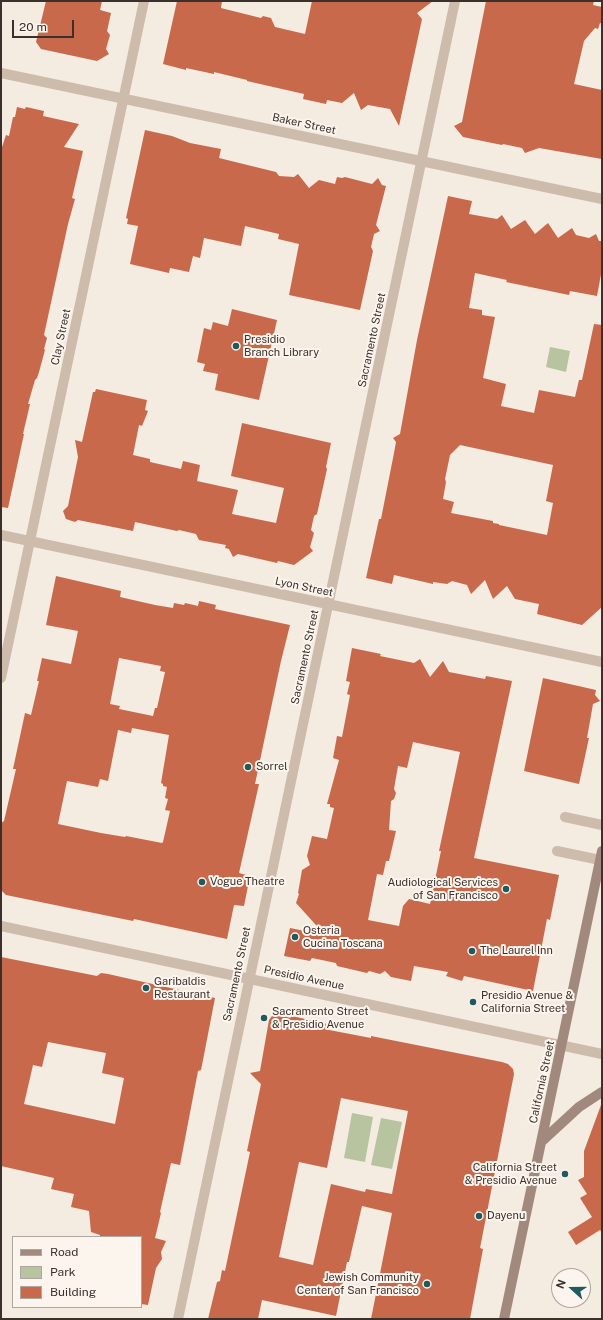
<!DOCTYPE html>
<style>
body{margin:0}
#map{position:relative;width:603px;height:1320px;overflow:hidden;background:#f4ebe1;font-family:"Public Sans",sans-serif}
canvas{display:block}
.frame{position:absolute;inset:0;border:2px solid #3b302b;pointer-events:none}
.legend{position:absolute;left:12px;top:1236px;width:130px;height:72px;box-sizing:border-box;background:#fbf5ee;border:1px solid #aea6a0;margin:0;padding:5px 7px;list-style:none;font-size:12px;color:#3b302b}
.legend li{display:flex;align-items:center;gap:8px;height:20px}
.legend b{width:20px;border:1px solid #aea6a0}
.north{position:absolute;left:551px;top:1268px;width:40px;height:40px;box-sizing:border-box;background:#fbf5ee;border:1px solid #aea6a0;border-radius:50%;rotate:291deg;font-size:11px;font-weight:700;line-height:16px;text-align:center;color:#3b302b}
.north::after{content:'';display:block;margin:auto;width:14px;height:18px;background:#1f5a5e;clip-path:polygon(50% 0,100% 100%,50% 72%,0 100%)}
.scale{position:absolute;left:12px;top:20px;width:62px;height:18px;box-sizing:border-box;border:2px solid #3b302b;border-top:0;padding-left:5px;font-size:12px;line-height:14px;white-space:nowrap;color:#3b302b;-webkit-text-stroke:3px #fbf5ee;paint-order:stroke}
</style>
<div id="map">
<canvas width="603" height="1320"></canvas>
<div class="frame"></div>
<ul class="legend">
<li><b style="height:5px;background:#a18a7d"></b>Road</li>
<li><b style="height:11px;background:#b8c4a0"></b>Park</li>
<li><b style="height:11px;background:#c8694b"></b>Building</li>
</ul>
<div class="north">N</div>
<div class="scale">20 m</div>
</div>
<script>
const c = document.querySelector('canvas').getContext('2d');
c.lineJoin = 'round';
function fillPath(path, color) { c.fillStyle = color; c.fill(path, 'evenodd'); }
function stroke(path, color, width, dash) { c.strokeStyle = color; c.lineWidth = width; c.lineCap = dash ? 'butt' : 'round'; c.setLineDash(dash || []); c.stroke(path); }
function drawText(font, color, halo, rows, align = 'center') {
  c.font = font + ' "Public Sans",sans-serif'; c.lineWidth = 4; c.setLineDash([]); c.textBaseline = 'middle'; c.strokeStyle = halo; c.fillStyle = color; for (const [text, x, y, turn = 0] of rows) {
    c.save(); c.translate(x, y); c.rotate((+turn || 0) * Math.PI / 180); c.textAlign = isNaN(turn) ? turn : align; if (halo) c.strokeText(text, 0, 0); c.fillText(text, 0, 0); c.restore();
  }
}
fillPath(new Path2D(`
 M550 347 570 351 566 372 546 367Z
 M352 1113 373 1117 365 1162 344 1158Z
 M381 1118 402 1122 392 1169 371 1165Z`), '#b8c4a0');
fillPath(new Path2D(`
 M46 1H102L100 10 111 13 107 31 110 35 106 49 109 54 97 61 41 49 36 42Z
 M177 1H222L221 8 261 18 263 16 271 18 275 27 305 34 312 1H433L417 13 422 19 399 126 390 109 368 105 361 110 354 93 342 103 327 100 326 104 303 99 304 94 247 81V80L214 72V74L186 68V70L163 64Z
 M486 1H594L593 5 602 7V24L600 23 598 29 595 28 584 41 574 84 602 90V159L539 148 525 153 522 148 503 144 502 145 463 137 454 126 462 122Z
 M17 107 25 109 26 107 44 111 43 116 79 124 64 147 83 151 72 198 75 199 68 224 44 335 47 338 44 349 45 350 39 372 37 378 35 380 28 404H30L23 434H24L8 508 1 507V150L6 135 9 136 13 117H15Z
 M145 130 172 136 190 143 221 149 219 158 276 172 279 176 294 177 298 174 309 188 319 180 335 184 337 177 342 178 345 177 372 184 378 178 382 185 386 186 376 225 380 231 374 234 371 247 373 251 360 310 289 295 299 244 278 239 279 234 245 226 241 246 204 238 200 258 193 256 189 272 170 268 169 273 130 264 138 226 127 224 128 219 126 218Z
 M448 196 472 201 469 214 497 219 502 215 511 229 525 220 535 234 548 223 558 238 572 228 576 235 589 238 596 234 599 241H602V269L597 296 570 291 569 295 506 282 507 280 475 273 469 308 482 310V315L495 317 483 378 506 384 501 406 534 413 539 390 575 397 579 380H582L594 324 602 325V607L582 625 537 614 539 604 515 599 507 586 493 599 485 580 471 594 467 585 452 581 447 584 433 582V584L394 575 392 584 366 578 379 519H381L394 453 396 442 393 438 400 434 417 340ZM460 445 553 465 546 501 553 503 547 535 499 525V524L493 523V521L451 513 454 502 443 499 446 482 445 479 450 455Z
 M232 309 277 320 259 400 215 390 218 374 203 371 205 364 197 362 204 328 211 330 213 322 228 326Z
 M96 389 147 400 145 410 148 411 142 426 139 425 133 455 150 459V462L181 469 183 461 200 465 197 481 238 490 232 514 276 523 284 488 231 476 242 423 331 443 326 467 327 469 317 514 314 516 311 530 314 533 310 547 313 551 294 565 278 561 277 563 238 554 233 557 229 549 225 548 226 545 199 540 196 534 179 530 177 531 135 522 133 531 78 520 75 522 66 519 63 511 68 506 78 457 75 440 82 442 93 392H95Z
 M56 576 121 591 120 597 155 605 173 608 174 603 184 605 185 603 198 606 199 601 216 605 215 609 290 625 281 661 255 784H259L257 793 239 873 250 876 244 906 234 905 227 939 134 919 133 921 6 895 1 890V823L4 821 16 769H13L25 713 31 715 39 681H37L42 658 71 664 78 631 46 625ZM119 658 161 666 160 671 165 672 157 708H155L153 716 119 709 120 706 110 704ZM132 728 169 735 161 783 163 784V786L167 787 165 798 168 799 165 810 170 811 163 842 162 843 126 836 125 837 101 833 58 824 67 781 98 787 100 779 108 781 118 730 131 733Z
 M352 648 381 654 380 656 414 663 420 659 430 677 443 661 449 672 485 679 486 676 512 681 474 858 559 875 550 920 547 919 533 991 464 976 462 981 446 976 448 972 414 966 411 981 391 977 385 971 380 974 369 971 367 973 337 966 336 963 312 958 310 961 284 956 290 928 325 935 296 903 299 894 298 893 302 870 310 865 307 856 312 836 327 839 334 808 330 807V804H327L339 760 333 758 337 736 342 737 350 695 347 694 350 682 346 681ZM413 742 460 752 439 851H441L430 904 409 899 403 906 399 926 368 920 377 874 383 875 386 861H389L396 831 389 830 391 801 394 799 396 793 394 789 398 766 407 768Z
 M543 678 596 690 595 695 600 701 593 704 587 738H589L579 784 524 771Z
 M1 957 97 976 101 973 108 974 215 998 203 1060 201 1070 198 1071 180 1165 171 1163 160 1212 161 1213 155 1238 166 1241 161 1252 162 1259 156 1268 148 1305 141 1304V1237H100V1235L91 1232 89 1211 71 1207 74 1194 51 1189 54 1178 1 1166ZM48 1042 106 1053 102 1073 124 1078 115 1124 24 1104 33 1065 42 1067Z
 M275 1012 290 1018 292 1016 327 1024 329 1030 371 1038V1036L502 1062 508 1064 513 1069 514 1074 480 1248 483 1249 470 1319H371L392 1213 362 1206 349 1262H347L336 1316 262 1300 258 1319H208L217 1282 220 1281 222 1270 225 1271 250 1152 247 1151 261 1084 250 1073 260 1071 269 1020ZM341 1098 408 1111 392 1194 366 1189 364 1195 365 1192 331 1184 313 1265 279 1257 299 1162 327 1168Z
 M601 1105H602V1233L600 1230 576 1245 568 1232 592 1217 580 1198 587 1194 578 1180 584 1177V1151Z`), '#c8694b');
stroke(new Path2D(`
 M565 817 602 825
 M557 851 600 860`), '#cdbbac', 10);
stroke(new Path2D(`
 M1 73 602 199
 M1 535 602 662
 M1 678 144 1
 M178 1319 455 1`), '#cdbbac', 10);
stroke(new Path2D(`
 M1 926 602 1054`), '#cdbbac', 10);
stroke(new Path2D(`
 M541 1142 579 1107 602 1092
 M504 1319 602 851`), '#a18a7d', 10);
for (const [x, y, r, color] of [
 [236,346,4,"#1f5a5e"],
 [248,767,4,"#1f5a5e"],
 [202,882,4,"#1f5a5e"],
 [506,889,4,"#1f5a5e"],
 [295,937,4,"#1f5a5e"],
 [472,951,4,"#1f5a5e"],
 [146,988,4,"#1f5a5e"],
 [473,1002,4,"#1f5a5e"],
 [264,1018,4,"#1f5a5e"],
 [565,1174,4,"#1f5a5e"],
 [479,1216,4,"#1f5a5e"],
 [427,1284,4,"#1f5a5e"]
]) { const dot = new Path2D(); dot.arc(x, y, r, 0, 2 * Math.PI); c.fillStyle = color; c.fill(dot); stroke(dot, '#fbf5ee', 1.5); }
drawText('11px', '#3b302b', '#fbf5ee', [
 ["Baker Street",304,124,12],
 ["Clay Street",61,337,-78],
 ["Sacramento Street",372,340,-78],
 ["Lyon Street",304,587,12],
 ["Sacramento Street",305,657,-78],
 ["Sacramento Street",237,974,-78],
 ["Presidio Avenue",304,978,12],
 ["California Street",542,1082,-78]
]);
drawText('11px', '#3b302b', '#fbf5ee', [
 ["Presidio",244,340],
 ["Branch Library",244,353],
 ["Sorrel",256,767],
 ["Vogue Theatre",210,882],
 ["Audiological Services",498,883,"right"],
 ["of San Francisco",498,896,"right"],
 ["Osteria",303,931],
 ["Cucina Toscana",303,944],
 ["The Laurel Inn",480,951],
 ["Garibaldis",154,982],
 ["Restaurant",154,995],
 ["Presidio Avenue &",481,996],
 ["California Street",481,1009],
 ["Sacramento Street",272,1012],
 ["& Presidio Avenue",272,1025],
 ["California Street",557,1168,"right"],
 ["& Presidio Avenue",557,1181,"right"],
 ["Dayenu",487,1216],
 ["Jewish Community",419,1278,"right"],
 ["Center of San Francisco",419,1291,"right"]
], 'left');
</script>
